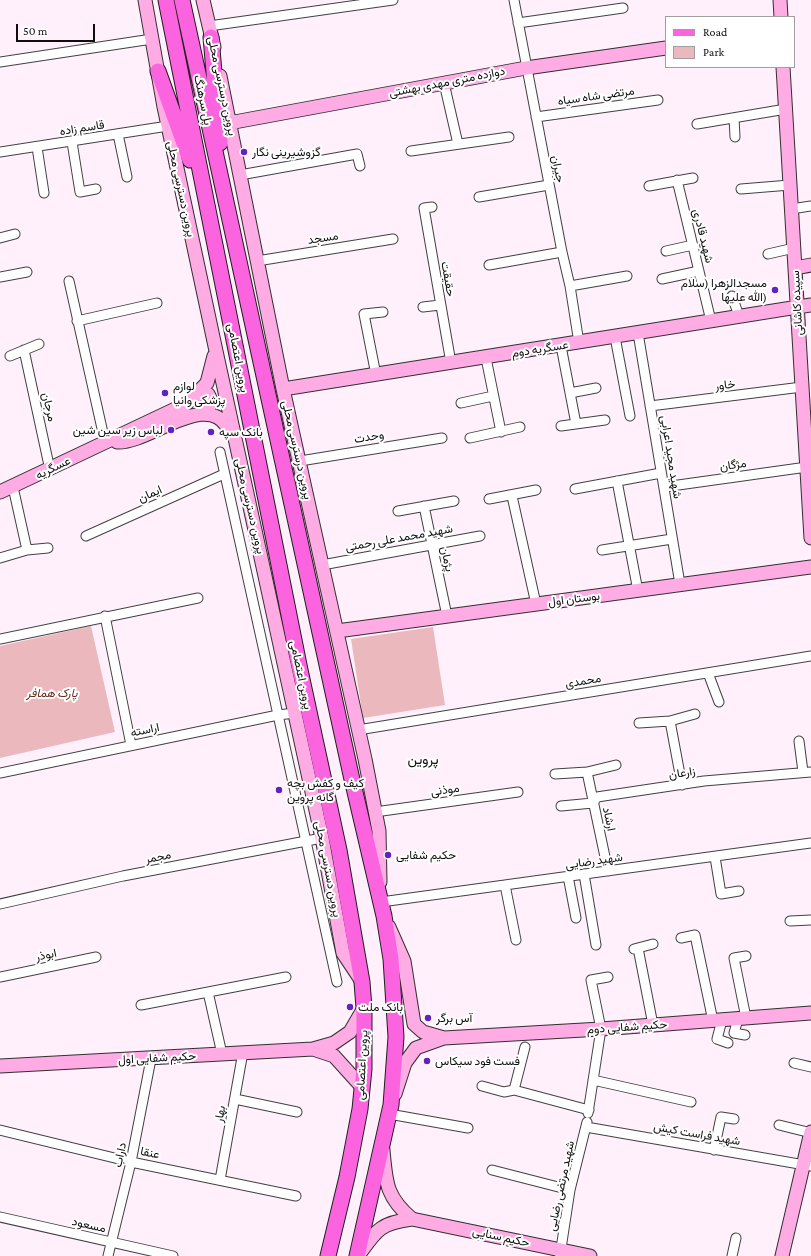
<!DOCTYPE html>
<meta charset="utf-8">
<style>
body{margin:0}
#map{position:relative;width:811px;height:1256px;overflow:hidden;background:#fff0fb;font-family:"Crimson Pro",serif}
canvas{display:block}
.legend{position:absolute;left:665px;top:16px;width:130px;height:52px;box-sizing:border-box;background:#fff;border:1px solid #9f9f9f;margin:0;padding:5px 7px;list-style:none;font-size:12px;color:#0e0e0e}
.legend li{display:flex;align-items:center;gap:8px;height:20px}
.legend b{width:20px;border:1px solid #9f9f9f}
.scale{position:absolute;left:16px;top:24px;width:79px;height:18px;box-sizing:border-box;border:2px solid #0e0e0e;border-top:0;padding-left:5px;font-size:12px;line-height:14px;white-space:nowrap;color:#0e0e0e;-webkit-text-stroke:3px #fff;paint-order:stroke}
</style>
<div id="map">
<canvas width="811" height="1256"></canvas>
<ul class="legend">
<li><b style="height:5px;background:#fb64de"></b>Road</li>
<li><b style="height:11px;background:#ebb8bd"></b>Park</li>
</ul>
<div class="scale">50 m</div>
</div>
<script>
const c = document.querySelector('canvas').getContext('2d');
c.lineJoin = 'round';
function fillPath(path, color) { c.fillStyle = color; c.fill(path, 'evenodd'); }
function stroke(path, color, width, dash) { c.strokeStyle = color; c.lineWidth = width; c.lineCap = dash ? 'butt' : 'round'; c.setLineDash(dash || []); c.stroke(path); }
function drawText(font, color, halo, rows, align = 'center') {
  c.font = font + ' "Crimson Pro",Vazirmatn,serif'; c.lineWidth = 4; c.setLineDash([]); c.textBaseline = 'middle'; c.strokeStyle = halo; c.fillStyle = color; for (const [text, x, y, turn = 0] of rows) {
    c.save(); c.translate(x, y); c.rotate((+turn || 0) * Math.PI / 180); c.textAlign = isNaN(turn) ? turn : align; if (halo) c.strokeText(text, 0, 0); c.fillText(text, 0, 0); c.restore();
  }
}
fillPath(new Path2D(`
 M91 626 115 732 0 758V646Z
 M433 627 445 705 363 718 351 639Z`), '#ebb8bd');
const street = new Path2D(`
 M514 0 562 252 570 286 579 343
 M518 23 623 8
 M209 26 393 0
 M0 62 152 39
 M444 83 458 144
 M536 117 658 100
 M734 118 735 137
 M697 124 786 109
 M118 134 127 177
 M72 142 80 192 96 189
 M37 147 44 193
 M411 151 509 137
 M0 152 168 126
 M240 175 357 154 360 166
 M677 180 711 321
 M649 186 693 178
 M741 189 790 185
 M479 197 549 185
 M432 207 424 208 451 363
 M791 209 811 206
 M0 238 15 234
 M666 251 693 245
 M768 254 794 248
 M257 261 393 239
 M489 265 562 252
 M0 277 27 272
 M662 279 699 271
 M69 281 105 442
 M570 286 627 276
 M732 296 739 316
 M423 307 440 305
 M77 321 157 303
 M638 333 680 584
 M615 337 630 416
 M561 346 576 424
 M24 350 50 470
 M10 356 39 344
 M486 358 501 432
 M376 375 364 314 383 312
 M570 393 596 388
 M461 403 493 396
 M650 406 802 387
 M561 426 605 420
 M470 438 520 427
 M220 452 337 982
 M300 461 442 438
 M617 481 638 591
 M664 487 807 467
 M575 489 661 473
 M512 496 536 604
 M489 499 536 490
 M424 506 447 616
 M398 511 454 501
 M86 536 224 474
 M27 550 48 548
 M602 550 672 539
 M0 558 27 550 13 487
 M322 565 480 536
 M105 616 131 745
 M0 639 198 598
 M708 673 719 702
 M670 721 682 785
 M639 723 670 721 695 714
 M358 730 811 656
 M799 741 803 772
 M587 772 608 871
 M0 773 278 715 295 713
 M555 774 587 772 616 765
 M561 806 593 803 597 797 704 781 811 772
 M375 812 518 792
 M715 857 721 894 739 891
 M584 874 596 945
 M568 876 576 918
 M505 885 516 940
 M381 902 811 843
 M0 904 123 876 322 838
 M790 921 811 920
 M681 938 695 935 713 1021
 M638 948 653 1025
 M634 949 653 944
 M746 956 734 958 746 1018
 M0 977 96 957
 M208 992 222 1054
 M141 1005 286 977
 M738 1019 734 1033 745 1035
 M722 1020 717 1039 728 1043
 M525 1047 514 1090 589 1110
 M794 1063 811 1067
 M593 1080 691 1102
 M482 1086 504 1092 514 1090
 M235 1099 297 1112
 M588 1113 601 1029 591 980 608 977
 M389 1114 468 1128
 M779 1125 811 1133
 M586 1127 811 1166
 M0 1130 131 1162 296 1196
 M714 1150 721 1117 734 1119
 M492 1170 570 1190
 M220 1180 243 1052
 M0 1217 173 1256
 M560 1255 570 1190 587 1122
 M108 1256 131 1162 151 1059
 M732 1256 736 1238`);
const secondary = new Path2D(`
 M145 0 164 107 216 351 322 838 343 953 361 980
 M203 0 214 47
 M780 0 781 17
 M783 67 811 538
 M220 76 283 389 365 759 379 831 380 882
 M229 123 526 68 666 48
 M795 268 811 265
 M283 389 811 305
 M197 395 203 393 208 394C214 404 209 409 200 413
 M117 442C150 444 211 385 230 433
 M0 492 186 404 207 383 214 356
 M337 631 811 567
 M389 927 404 961 414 1024 423 1032 444 1038
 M313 1049 334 1056 362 1087
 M0 1066 313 1049 334 1043 350 1032 364 1008
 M395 1094 405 1063 416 1048 444 1038 601 1029 811 1013
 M383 1150C386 1183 386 1197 412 1219
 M358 1256C376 1231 379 1223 412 1219L590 1256
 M782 1256 811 1132`);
const primary = new Path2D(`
 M166 0 300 670 339 850 362 982 364 1008V1069L360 1109 347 1177 328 1256
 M182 0 351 775 384 916 391 959 396 1037 391 1105 357 1256
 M211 37 220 143
 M158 71 190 160`);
stroke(street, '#414141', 11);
stroke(secondary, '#303030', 15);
stroke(primary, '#1f1f1f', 17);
stroke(street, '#fff', 9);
stroke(secondary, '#ffabe4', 13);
stroke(primary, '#fb64de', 15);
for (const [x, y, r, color] of [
 [244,152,4,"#6023c2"],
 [775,290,4,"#6023c2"],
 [165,393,4,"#6023c2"],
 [171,430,4,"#6023c2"],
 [211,432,4,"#6023c2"],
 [279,790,4,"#6023c2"],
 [388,855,4,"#6023c2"],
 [350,1007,4,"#6023c2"],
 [428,1018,4,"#6023c2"],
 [427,1061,4,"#6023c2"]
]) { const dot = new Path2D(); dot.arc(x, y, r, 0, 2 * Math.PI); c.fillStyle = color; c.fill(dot); stroke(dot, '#fff', 1.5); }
drawText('12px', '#0e0e0e', '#fff', [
 ["دوازده متری مهدی بهشتی",447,82,-11],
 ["پروین درسترسی محلی",222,86,78],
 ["مرتضی شاه سیاه",596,96,-8],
 ["پل سرهنگ",203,100,78],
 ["قاسم زاده",82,128,-9],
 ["جیران",558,169,79],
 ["پروین دسترسی محلی",181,189,78],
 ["شهید قادری",703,236,76],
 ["مسجد",323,238,-9],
 ["حقیقت",448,279,80],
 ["سپیده کاشانی",797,303,-93],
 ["عسگریه دوم",540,349,-9],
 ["پروین اعتصامی",238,358,79],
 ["خاور",725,385,-7],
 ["مرجان",49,407,77],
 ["وحدت",369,437,-9],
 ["پروین درسترسی محلی",297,450,77],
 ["شهید مجید اعرابی",671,457,81],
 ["مژگان",733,465,-8],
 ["عسگریه",53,468,-26],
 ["ایمان",150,494,-24],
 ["پروین دسترسی محلی",250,506,77],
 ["شهید محمد علی رحمتی",399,538,-10],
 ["پژمان",447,559,78],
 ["بوستان اول",574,599,-7],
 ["پروین اعتصامی",301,675,78],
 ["محمدی",583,681,-9],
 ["اراسته",145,730,-12],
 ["زارعان",682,773,-9],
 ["موذنی",445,790,-8],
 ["ارشاد",609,819,78],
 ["مجمر",158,857,-11],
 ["شهید رضایی",594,861,-8],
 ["پروین دسترسی محلی",328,869,79],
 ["ابوذر",46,955,-12],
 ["حکیم شفایی دوم",627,1027,-4],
 ["حکیم شفایی اول",157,1058,-3],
 ["پروین اعتصامی",362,1065,-87],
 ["بهار",220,1114,-80],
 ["شهید فراست کیش",697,1134,10],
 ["عنقا",150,1153,12],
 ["داراب",120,1155,-78],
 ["شهید مرتضی رضایی",561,1186,-78],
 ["مسعود",89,1225,13],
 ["حکیم سنایی",501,1237,12]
]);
drawText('12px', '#0e0e0e', '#fff', [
 ["گزوشیرینی نگار",252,152],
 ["مسجدالزهرا (سلام",767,283,"right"],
 ["الله علیها)",767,297,"right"],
 ["لوازم",173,386],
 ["پزشکی وانیا",173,400],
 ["لباس زیر سین شین",163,430,"right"],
 ["بانک سپه",219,432],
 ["کیف و کفش بچه",287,783],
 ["گانه پروین",287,797],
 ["حکیم شفایی",396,855],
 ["بانک ملت",358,1007],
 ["آس برگر",436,1018],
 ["فست فود سیکاس",435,1061]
], 'left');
drawText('italic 12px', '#682e1d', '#fff', [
 ["پارک همافر",52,693]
]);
drawText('14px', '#0e0e0e', '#fff', [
 ["پروین",423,760]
]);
</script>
